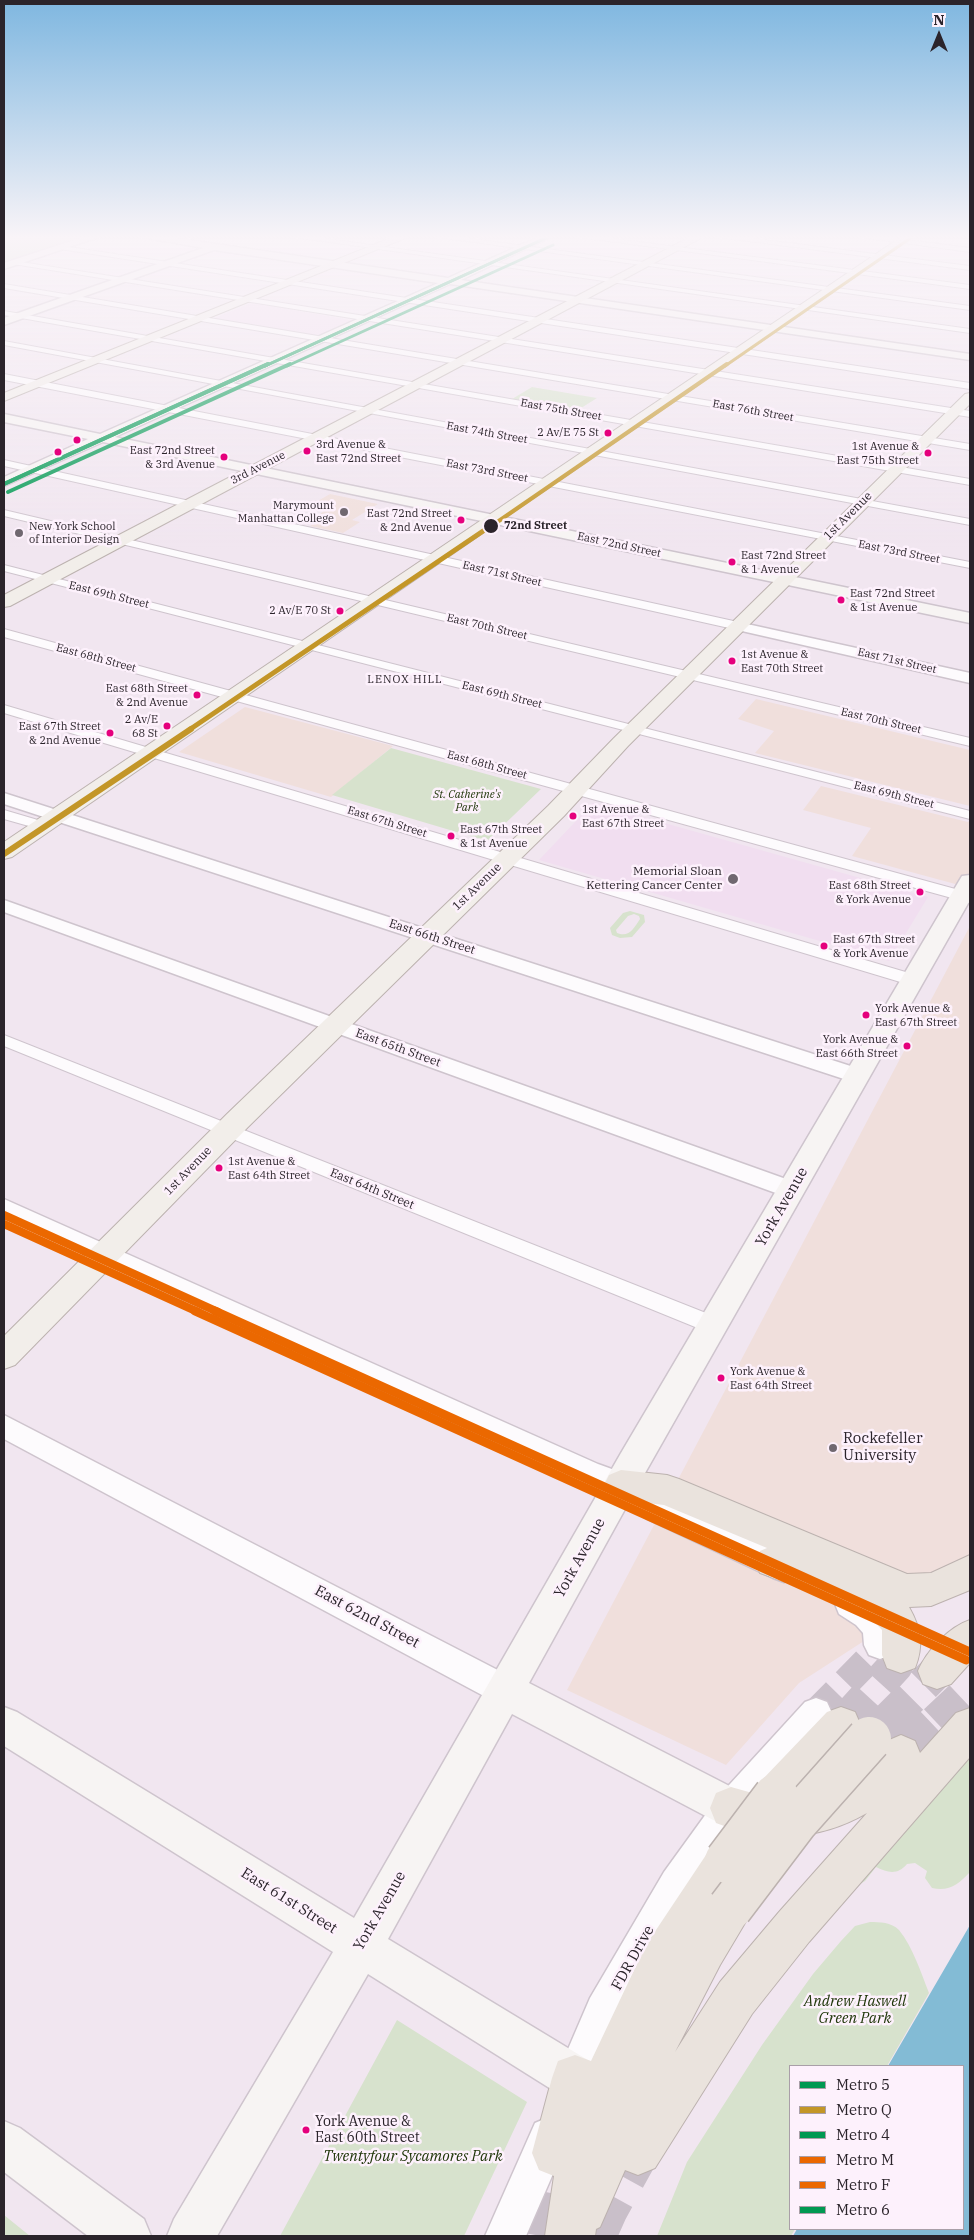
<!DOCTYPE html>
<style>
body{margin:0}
#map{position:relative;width:974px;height:2240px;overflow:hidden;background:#f1e6f0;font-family:"IBM Plex Serif",serif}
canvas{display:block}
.frame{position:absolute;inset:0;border:5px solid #2b242b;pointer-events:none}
.legend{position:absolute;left:789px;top:2065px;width:175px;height:165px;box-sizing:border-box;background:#fdf1fc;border:1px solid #a99fa8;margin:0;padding:6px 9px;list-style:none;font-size:15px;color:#2b242b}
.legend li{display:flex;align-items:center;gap:10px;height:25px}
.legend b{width:25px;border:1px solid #a99fa8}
.north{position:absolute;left:914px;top:10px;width:50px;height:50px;-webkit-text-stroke:4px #fdf1fc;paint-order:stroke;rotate:0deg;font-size:14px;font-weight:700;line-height:20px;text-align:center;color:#2b242b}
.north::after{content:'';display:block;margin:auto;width:18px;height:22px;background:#2b242b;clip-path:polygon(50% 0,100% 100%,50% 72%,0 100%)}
</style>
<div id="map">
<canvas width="974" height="2240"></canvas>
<div class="frame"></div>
<ul class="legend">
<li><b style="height:6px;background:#009952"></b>Metro 5</li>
<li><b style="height:6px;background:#c39627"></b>Metro Q</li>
<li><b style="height:6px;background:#009952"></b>Metro 4</li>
<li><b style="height:6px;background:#eb6800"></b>Metro M</li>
<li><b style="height:6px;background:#eb6800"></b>Metro F</li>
<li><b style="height:6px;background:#009952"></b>Metro 6</li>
</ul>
<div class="north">N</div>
</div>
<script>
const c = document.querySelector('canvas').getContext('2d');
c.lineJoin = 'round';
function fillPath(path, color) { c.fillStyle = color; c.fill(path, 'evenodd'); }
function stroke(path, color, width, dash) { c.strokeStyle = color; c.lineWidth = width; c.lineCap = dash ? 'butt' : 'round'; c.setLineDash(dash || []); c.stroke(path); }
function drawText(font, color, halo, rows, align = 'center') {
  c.font = font + ' "IBM Plex Serif",serif'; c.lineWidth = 5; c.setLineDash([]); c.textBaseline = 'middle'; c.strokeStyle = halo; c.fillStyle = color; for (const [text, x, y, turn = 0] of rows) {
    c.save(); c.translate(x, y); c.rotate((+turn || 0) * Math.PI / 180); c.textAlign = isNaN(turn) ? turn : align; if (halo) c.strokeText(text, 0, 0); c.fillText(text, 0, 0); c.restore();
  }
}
fillPath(new Path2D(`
 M251 303 352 320 318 336 212 319Z
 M593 803 928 897 889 961 539 860Z`), '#f1def0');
fillPath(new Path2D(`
 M330 494 378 504 352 520 360 522 343 533 310 526 327 515 320 514 324 511 307 507Z
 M756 699 970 750V806L755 753 774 731 738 719Z
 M245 707 393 746 331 797 179 752Z
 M821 786 968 822 970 820V888L852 856 871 828 803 810Z
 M970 926V1561L919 1592 864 1641 799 1683 726 1765 567 1690Z`), '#f0dfdc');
fillPath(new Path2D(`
 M4 237H81L4 262Z
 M532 387 597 398 578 410 512 399Z
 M391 748 541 789 487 841 332 795Z
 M630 911 644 915 645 922 632 937 620 938 612 935 610 928 623 913ZM634 914 639 916 640 919C634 928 629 938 617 933L616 930 628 916Z
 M970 1752V1872C959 1884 949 1892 932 1888L925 1878 927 1871 915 1863 907 1864C898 1875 888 1873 876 1867L865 1881 857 1886 856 1880Z
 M870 1922C880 1922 891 1922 899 1930 913 1947 921 1973 929 1993L887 2066H790V2229H795L791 2236H657L687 2162 762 2045 813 1974 841 1941 855 1926Z
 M397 2020 527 2102 464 2236H280Z
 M4 2215 30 2236H4Z`), '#d7e2cd');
fillPath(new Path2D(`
 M970 1925V2236H793L797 2229H963V2066H888Z`), '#83bbd5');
stroke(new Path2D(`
 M816 1713 872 1656 880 1645`), '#c9bfc9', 29, [29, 14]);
stroke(new Path2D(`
 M844 1722 895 1666 901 1655
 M886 1722 937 1671
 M936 1722 970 1690`), '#c9bfc9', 35, [35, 18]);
stroke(new Path2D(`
 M841 1726 846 1721
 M869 1739 887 1721
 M901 1755 937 1721
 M541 2236 556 2153
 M594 2236 606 2209 638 2151`), '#c9bfc9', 44, [44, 22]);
const minor = new Path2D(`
 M294 237H314L970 329V333Z
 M437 237H458L970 306V310Z
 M578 237H600L970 285V289Z
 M718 237H741L970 266V270Z
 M860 237H883L970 248V252Z
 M62 246 970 383V389L60 249 59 248Z
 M15 261 970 411V417L13 264 12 263Z
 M4 284 970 444V450L4 288Z
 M4 311 970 479V485L4 315Z
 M4 341 970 519V525L4 345Z
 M4 374 970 562V568L4 380Z
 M4 460 738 622 744 626 738 630 4 466Z
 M4 510 970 738V746L4 516Z
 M4 565 970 811V819L4 571Z
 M4 629 970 893V903L4 637Z
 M4 705 919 976 921 980 919 984H907L4 713Z
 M4 810 48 823 50 826 48 829 43 830 4 819Z
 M4 1035 721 1319 724 1325 721 1331 713 1333 705 1331 4 1046Z`);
const tertiary = new Path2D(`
 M738 622 970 673V683L733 629 731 626 733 623Z
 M4 793 866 1071 869 1076 866 1081 858 1083 850 1081 4 804Z
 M4 900 800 1184 804 1190 800 1196 792 1198 784 1196 4 912Z
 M4 1199 598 1464 631 1476 667 1501 795 1560 799 1569 795 1578 784 1582 773 1578 647 1519 611 1494 578 1480 4 1217Z
 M4 1415 517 1680 522 1691 517 1702 506 1706 495 1702 4 1439Z
 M850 1590C877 1600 905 1624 891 1655L880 1659 869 1655 864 1645 863 1633 856 1625 839 1614 835 1604 839 1594Z
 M816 1698 827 1702 832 1713 827 1724 743 1820 688 1896 616 2024 586 2098 572 2103 558 2098 553 2084 590 1998 664 1872 719 1796 805 1702Z
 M549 2117 563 2123 569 2137 526 2236H485L535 2123Z`);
const secondary = new Path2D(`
 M84 237H99L4 269V263Z
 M142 237H168L448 278 538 237H551L461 280 970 354V360L450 284 115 437 970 613V623L103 442 4 486V477L88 439 4 422V414L100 434 438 283 214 250 4 325V318L203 248Z
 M970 875V900L645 1473 529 1683 745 1794 751 1808 745 1822 731 1828 717 1822 512 1714 388 1939 591 2062 597 2078 591 2094 575 2100 559 2094 368 1974 217 2236H167L174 2219 333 1952 4 1746V1707L17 1712 354 1918 621 1453 959 881 962 876Z
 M4 2121 20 2128 144 2219 151 2236H88L4 2172Z`);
const primary = new Path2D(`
 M393 237H408L4 401V393Z
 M690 237H703L10 606 4 607V595Z
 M901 237H913L12 857 4 859V842Z
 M970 393V404L628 746 564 816 248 1127 15 1365 4 1369V1336L228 1113 548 806 614 738 965 394Z`);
const motorway = new Path2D(`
 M621 1470 667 1475 679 1479 907 1574 931 1573 970 1555V1590L931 1606 909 1607C921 1628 924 1646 915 1668L901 1673 887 1668 882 1655V1630C861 1603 793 1585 760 1573L755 1562 760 1551 767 1548 664 1505 621 1500 609 1495 604 1485 609 1475Z
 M970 1620V1663L951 1684 937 1689 923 1684 918 1671C927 1650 949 1627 970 1620Z
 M841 1707 855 1712 861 1726 855 1740 806 1794 831 1788 841 1782 887 1741 901 1735 915 1741 920 1753 956 1713 970 1708V1757L809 1942 752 2014 655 2168 638 2175 625 2170 600 2227 596 2229 595 2236H545L554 2176 539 2170 532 2153 552 2078 558 2061 575 2055 591 2061 646 1945 712 1846 727 1840 742 1846 748 1861 734 1888 745 1893 752 1908 745 1923 720 1965 675 2052 720 1982 779 1912 867 1813C819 1841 766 1843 716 1823L710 1808 716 1793 731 1787 756 1794 761 1781 827 1712Z`);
stroke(minor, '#cec4cd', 2);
stroke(tertiary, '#cec4cd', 3);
stroke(secondary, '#cec4cd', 3);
stroke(primary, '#bcb2af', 2);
stroke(motorway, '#bcb2af', 2);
fillPath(minor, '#fdfbfd');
fillPath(tertiary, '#fdfbfd');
fillPath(secondary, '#f7f4f3');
fillPath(primary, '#f2eeea');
fillPath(motorway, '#eae3dd');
const motorwayBridge = new Path2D(`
 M727 1861 776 1796
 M730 1908 796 1821 869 1739`);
stroke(motorwayBridge, '#bcb2af', 47, []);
stroke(motorwayBridge, '#eae3dd', 44);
stroke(new Path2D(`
 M265 366 548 237`), '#009952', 3);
stroke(new Path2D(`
 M4 484 268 364`), '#009952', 4);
stroke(new Path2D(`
 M725 366 912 237`), '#c39627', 3);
stroke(new Path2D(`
 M490 527 727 364`), '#c39627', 4);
stroke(new Path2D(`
 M189 730 492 525`), '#c39627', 5);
stroke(new Path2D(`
 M4 854 191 729`), '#c39627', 6);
stroke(new Path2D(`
 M287 366 553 245`), '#009952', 3);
stroke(new Path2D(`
 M8 492 290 364`), '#009952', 4);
stroke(new Path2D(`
 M4 1215 218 1312`), '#eb6800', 8);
stroke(new Path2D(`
 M215 1311 970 1652`), '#eb6800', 9);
stroke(new Path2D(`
 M4 1224 198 1312`), '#eb6800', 8);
stroke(new Path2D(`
 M195 1311 966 1660`), '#eb6800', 9);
stroke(new Path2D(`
 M265 366 548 237`), '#009952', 3);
stroke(new Path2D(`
 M4 484 268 364`), '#009952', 4);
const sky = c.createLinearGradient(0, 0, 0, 551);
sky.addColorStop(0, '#7fb7e0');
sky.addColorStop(0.43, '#f9f4f8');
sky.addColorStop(1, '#f9f4f800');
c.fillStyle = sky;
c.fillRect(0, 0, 974, 551);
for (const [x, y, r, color] of [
 [608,433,4.5,"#e5007d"],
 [77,440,4.5,"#e5007d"],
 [307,451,4.5,"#e5007d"],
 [58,452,4.5,"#e5007d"],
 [928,453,4.5,"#e5007d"],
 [224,457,4.5,"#e5007d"],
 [344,512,5,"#706870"],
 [461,520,4.5,"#e5007d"],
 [491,526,8,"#2b242b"],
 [19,533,5,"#706870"],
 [732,562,4.5,"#e5007d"],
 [841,600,4.5,"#e5007d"],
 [340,611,4.5,"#e5007d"],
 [732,661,4.5,"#e5007d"],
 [197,695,4.5,"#e5007d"],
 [167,726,4.5,"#e5007d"],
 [110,733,4.5,"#e5007d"],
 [573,816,4.5,"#e5007d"],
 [451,836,4.5,"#e5007d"],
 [733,879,6,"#706870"],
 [920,892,4.5,"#e5007d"],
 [824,946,4.5,"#e5007d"],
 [866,1015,4.5,"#e5007d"],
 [907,1046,4.5,"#e5007d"],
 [219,1168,4.5,"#e5007d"],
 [721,1378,4.5,"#e5007d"],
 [833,1448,5,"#706870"],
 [306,2130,4.5,"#e5007d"]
]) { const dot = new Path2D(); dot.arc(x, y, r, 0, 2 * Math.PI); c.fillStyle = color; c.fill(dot); stroke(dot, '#fdf1fc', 2); }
drawText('11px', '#2b242b', '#fdf1fc', [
 ["East 75th Street",561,410,10],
 ["East 76th Street",753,411,10],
 ["East 74th Street",487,433,10],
 ["3rd Avenue",258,468,-27],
 ["East 73rd Street",487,471,11],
 ["East 72nd Street",619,545,12],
 ["East 73rd Street",899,552,11],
 ["East 71st Street",502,574,13],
 ["East 69th Street",109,595,14],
 ["East 70th Street",487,627,13],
 ["East 68th Street",96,658,15],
 ["East 71st Street",897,661,13],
 ["East 69th Street",502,695,14],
 ["East 70th Street",881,721,13],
 ["East 68th Street",487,765,15],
 ["East 69th Street",894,795,14],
 ["East 67th Street",387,822,17]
]);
drawText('11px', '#2b242b', '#fdf1fc', [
 ["2 Av/E 75 St",599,433],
 ["3rd Avenue &",316,445,"left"],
 ["East 72nd Street",316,459,"left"],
 ["1st Avenue &",919,447],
 ["East 75th Street",919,461],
 ["East 72nd Street",215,451],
 ["& 3rd Avenue",215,465],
 ["East 72nd Street",452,514],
 ["& 2nd Avenue",452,528],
 ["East 72nd Street",741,556,"left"],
 ["& 1 Avenue",741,570,"left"],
 ["East 72nd Street",850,594,"left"],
 ["& 1st Avenue",850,608,"left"],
 ["2 Av/E 70 St",331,611],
 ["1st Avenue &",741,655,"left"],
 ["East 70th Street",741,669,"left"],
 ["East 68th Street",188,689],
 ["& 2nd Avenue",188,703],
 ["2 Av/E",158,720],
 ["68 St",158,734],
 ["East 67th Street",101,727],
 ["& 2nd Avenue",101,741],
 ["1st Avenue &",582,810,"left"],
 ["East 67th Street",582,824,"left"],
 ["East 67th Street",460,830,"left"],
 ["& 1st Avenue",460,844,"left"],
 ["East 68th Street",911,886],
 ["& York Avenue",911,900],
 ["East 67th Street",833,940,"left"],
 ["& York Avenue",833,954,"left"],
 ["York Avenue &",875,1009,"left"],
 ["East 67th Street",875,1023,"left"],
 ["York Avenue &",898,1040],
 ["East 66th Street",898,1054],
 ["1st Avenue &",228,1162,"left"],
 ["East 64th Street",228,1176,"left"],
 ["York Avenue &",730,1372,"left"],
 ["East 64th Street",730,1386,"left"]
], 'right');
drawText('11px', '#2b242b', '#fdf1fc', [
 ["Marymount",334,506],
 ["Manhattan College",334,519],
 ["New York School",29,527,"left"],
 ["of Interior Design",29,540,"left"]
], 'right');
drawText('bold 11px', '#2b242b', '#fdf1fc', [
 ["72nd Street",504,526]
], 'left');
c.letterSpacing = '1px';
drawText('11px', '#2b242b', '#fdf1fc', [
 ["LENOX HILL",405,680]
]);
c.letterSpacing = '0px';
drawText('italic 11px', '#20370a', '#fdf1fc', [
 ["St. Catherine's",467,795],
 ["Park",467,808]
]);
drawText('12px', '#2b242b', '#fdf1fc', [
 ["1st Avenue",848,516,-45],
 ["1st Avenue",477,887,-44],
 ["East 66th Street",432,937,18],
 ["East 65th Street",398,1048,20],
 ["1st Avenue",188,1171,-46],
 ["East 64th Street",372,1189,22]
]);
drawText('12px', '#2b242b', '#fdf1fc', [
 ["Memorial Sloan",722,872],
 ["Kettering Cancer Center",722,886]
], 'right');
drawText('14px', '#2b242b', '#fdf1fc', [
 ["York Avenue &",315,2122],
 ["East 60th Street",315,2138]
], 'left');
drawText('15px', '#2b242b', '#fdf1fc', [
 ["York Avenue",782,1207,-60],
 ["York Avenue",580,1558,-61],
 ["East 62nd Street",367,1617,28],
 ["East 61st Street",289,1901,32],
 ["York Avenue",380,1911,-60],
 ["FDR Drive",633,1958,-61]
]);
drawText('15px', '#2b242b', '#fdf1fc', [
 ["Rockefeller",843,1439],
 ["University",843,1456]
], 'left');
drawText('italic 15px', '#20370a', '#fdf1fc', [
 ["Andrew Haswell",855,2002],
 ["Green Park",855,2019],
 ["Twentyfour Sycamores Park",413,2157]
]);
</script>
